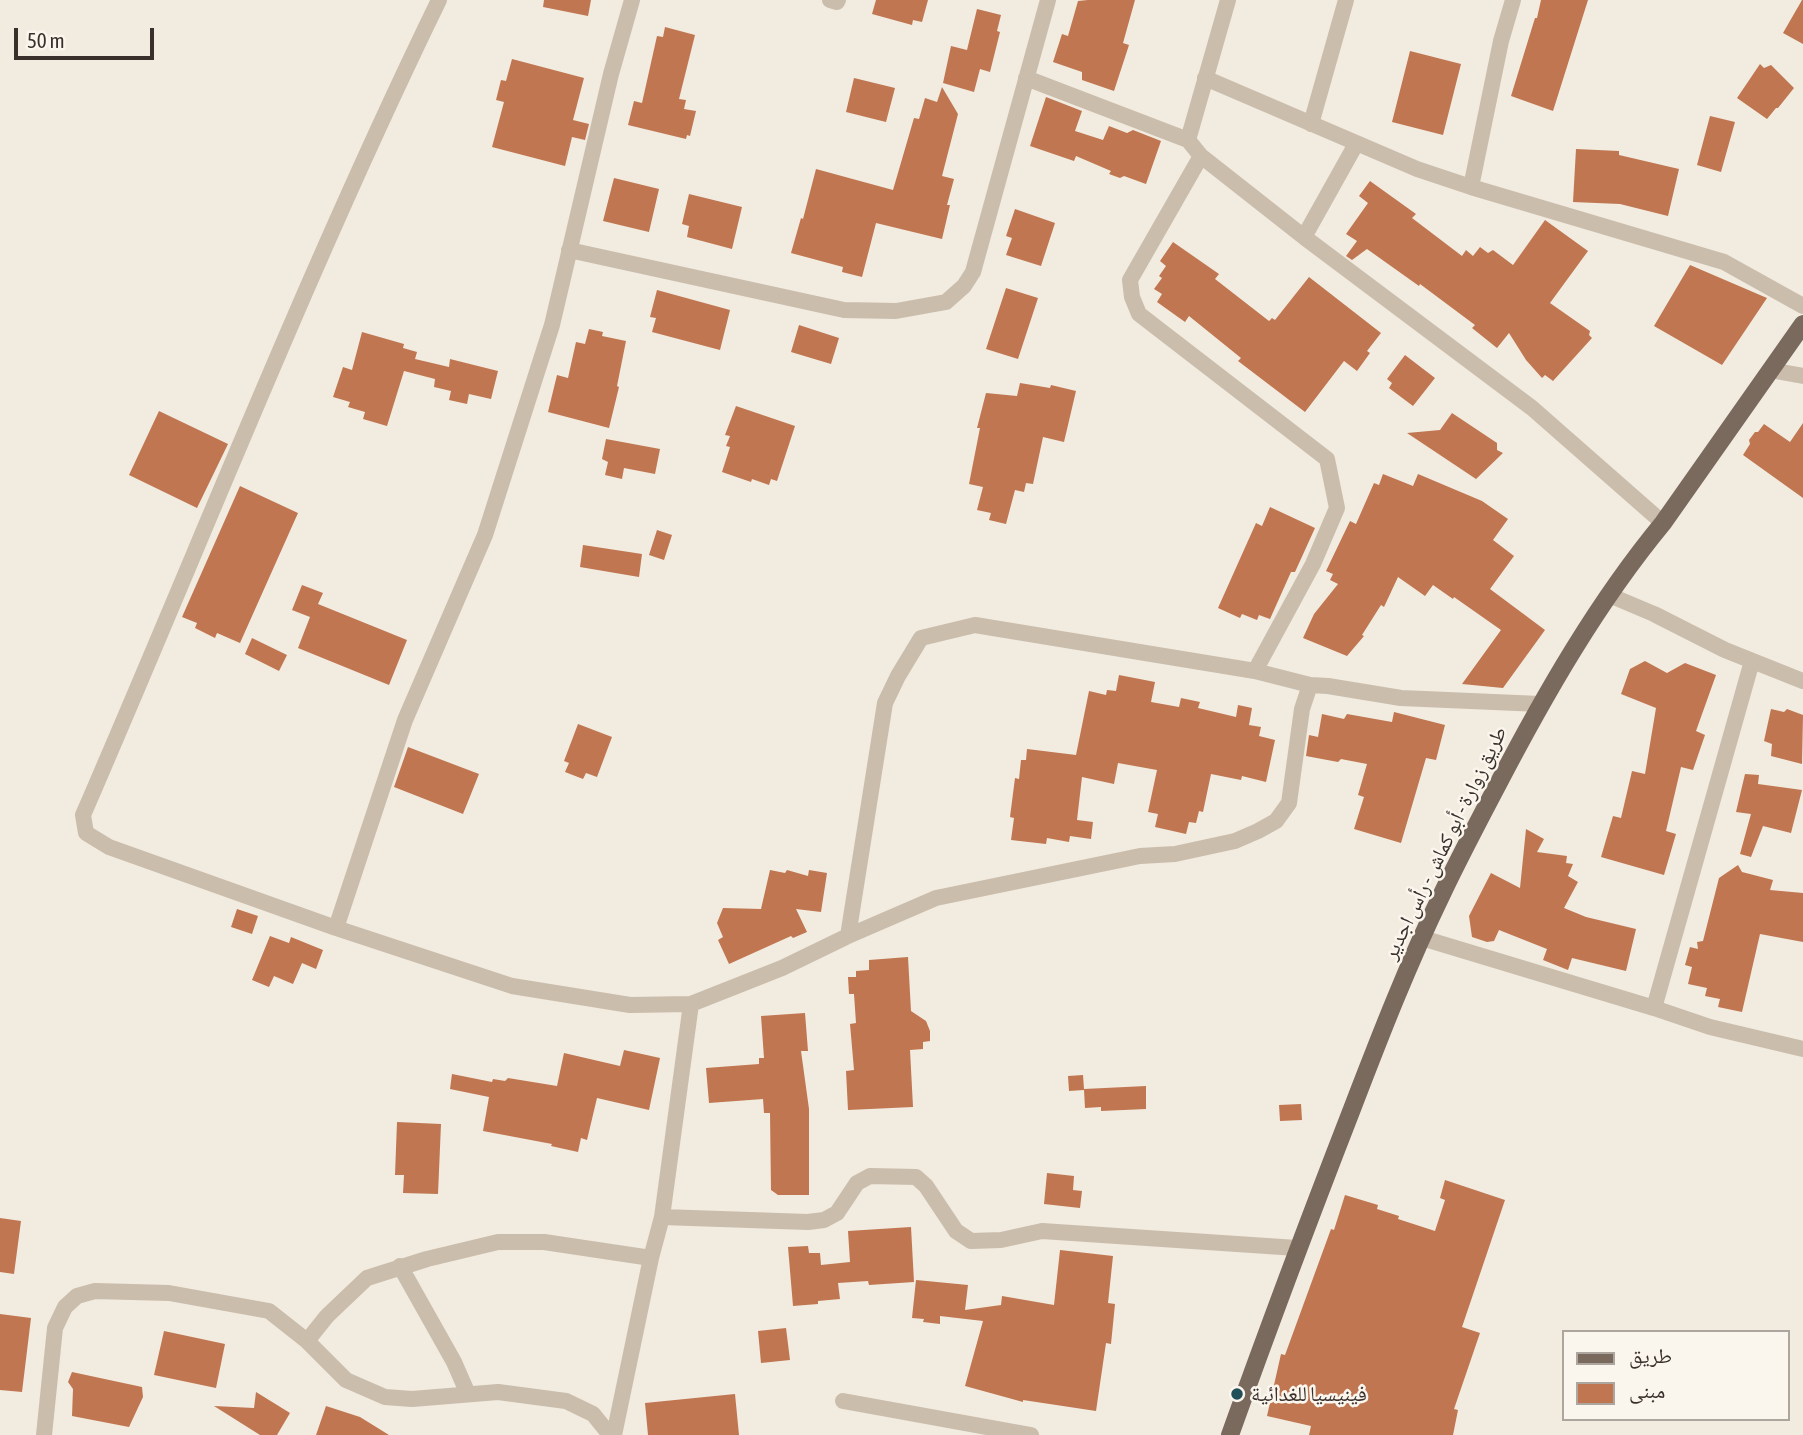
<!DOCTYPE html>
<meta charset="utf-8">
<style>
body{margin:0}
#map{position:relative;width:1803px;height:1435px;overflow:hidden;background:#f2ebe0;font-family:"Asap Condensed","Noto Naskh Arabic",sans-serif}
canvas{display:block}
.legend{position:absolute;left:1562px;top:1330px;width:228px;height:91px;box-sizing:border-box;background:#faf5ed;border:2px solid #ada69f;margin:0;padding:9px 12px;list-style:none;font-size:21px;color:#39302b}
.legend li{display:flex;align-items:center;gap:14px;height:35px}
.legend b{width:35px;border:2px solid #ada69f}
.scale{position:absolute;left:14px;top:28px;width:140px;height:32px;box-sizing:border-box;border:4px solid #39302b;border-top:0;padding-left:9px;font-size:21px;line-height:24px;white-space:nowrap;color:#39302b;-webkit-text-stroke:5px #faf5ed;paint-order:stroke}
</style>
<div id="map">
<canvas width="1803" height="1435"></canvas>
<ul class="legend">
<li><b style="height:9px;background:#7a695d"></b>طريق</li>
<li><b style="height:19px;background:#c07650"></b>مبنى</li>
</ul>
<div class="scale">50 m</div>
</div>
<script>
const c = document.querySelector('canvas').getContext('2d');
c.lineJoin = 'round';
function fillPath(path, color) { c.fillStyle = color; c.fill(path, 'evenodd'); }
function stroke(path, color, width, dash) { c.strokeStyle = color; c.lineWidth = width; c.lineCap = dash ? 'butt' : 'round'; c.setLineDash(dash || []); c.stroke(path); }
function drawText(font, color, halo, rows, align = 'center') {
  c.font = font + ' "Asap Condensed","Noto Naskh Arabic",sans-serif'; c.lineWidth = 5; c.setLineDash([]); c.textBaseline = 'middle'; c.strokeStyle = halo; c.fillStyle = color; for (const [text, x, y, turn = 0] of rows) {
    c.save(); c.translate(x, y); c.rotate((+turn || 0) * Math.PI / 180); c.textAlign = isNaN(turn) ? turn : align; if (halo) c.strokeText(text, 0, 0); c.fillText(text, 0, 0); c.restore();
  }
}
fillPath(new Path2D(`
 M544 0H591L588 16 543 7Z
 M876 0H928L922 22 913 20 912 25 872 14Z
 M1088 0H1135L1123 43 1129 45 1114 91 1082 80V72L1053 62 1062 34 1068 36 1078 1Z
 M1541 0H1588L1553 111 1511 96 1535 18H1537Z
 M1802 0H1803V44L1783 33Z
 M977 9 1001 15 997 31 1000 32 990 72 980 69 974 92 943 83 951 46 967 50Z
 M665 27 695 35 679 99 686 100 684 109 696 111 690 136 687 135 686 139 628 125 634 101 642 103 657 36 663 37Z
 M1410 51 1461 64 1443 135 1392 122Z
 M512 59 584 78 573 120 589 124 585 140 572 137 565 166 492 147 504 102 496 100 501 80 506 81Z
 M1760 64 1764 68 1771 65 1794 88 1778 108H1776L1767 119 1737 98Z
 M854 78 895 88 886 122 846 112Z
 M942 87 958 114 942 176 954 179 947 205H950L942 239 876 223 862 277 842 272 843 267 791 253 801 218 803 219 816 169 893 190 914 118 919 119 925 98 937 102Z
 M1046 97 1082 111 1075 131 1103 140 1109 126 1127 133 1133 130 1161 141 1146 184 1124 176 1120 178 1109 174 1111 171 1076 156 1074 161 1030 146Z
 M1710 116 1735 122 1721 172 1697 165Z
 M1576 149 1619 151V155L1679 169 1668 216 1620 204 1573 202Z
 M614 178 659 189 649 232 603 221Z
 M1370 181 1416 214 1412 218 1462 256 1466 250 1473 256 1480 247 1488 253 1493 250 1513 265 1545 220 1588 251 1550 303 1590 331 1589 335 1592 338 1553 381 1545 375 1542 378 1526 360 1509 333 1497 348 1472 328 1475 325 1420 284 1419 286 1367 249 1352 260 1346 256 1357 241 1346 234 1368 203 1359 196Z
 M689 194 742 207 732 249 687 237 689 226 682 224Z
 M1015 209 1055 223 1041 266 1006 255 1012 238 1006 236Z
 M1173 242 1219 274 1215 279 1269 321 1272 318 1275 320 1309 277 1381 333 1367 351 1370 353 1357 371 1344 361 1305 412 1238 361 1241 358 1189 316 1185 322 1157 302 1162 294 1154 289 1162 278 1159 276 1166 266 1160 261Z
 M1690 265 1767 298 1722 365 1654 326Z
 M1006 288 1038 298 1018 359 986 349Z
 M657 290 730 310 720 350 652 332 656 318 650 317Z
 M799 325 839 338 831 364 791 352Z
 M589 329 603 332 602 336 626 341 617 386 619 387 609 428 548 412 557 375 568 378 576 342 585 344Z
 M362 332 404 344 403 348 417 352 415 359 449 367 450 359 498 371 491 399 469 394 467 404 449 400 451 391 434 387 435 379 404 371 387 426 363 419 365 412 348 407 350 402 333 397 343 367 352 370Z
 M1405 355 1435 378 1413 406 1389 388 1392 383 1387 379Z
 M1020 383 1050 388 1051 385 1076 391 1064 442 1043 437 1033 484 1026 483 1024 492 1015 490 1006 524 989 520 991 513 977 510 983 487 969 484 980 428H977L986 393 1017 396Z
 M736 406 795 426 777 481 771 479 769 485 752 479 751 482 722 472 730 447 726 446 730 436 725 435Z
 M159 411 228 444 197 508 129 475Z
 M1452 413 1497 443V450L1503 453 1476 479 1407 433 1440 430Z
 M1803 423V498L1743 455 1750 444 1749 440 1755 432H1758L1764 424 1790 442Z
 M606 439 660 449 655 474 624 468 622 479 605 475 608 462 602 459Z
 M1383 474 1413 486 1418 474 1482 501 1508 519 1493 540 1514 556 1490 589 1545 630 1503 688 1462 684 1501 630 1454 597 1453 599 1433 585 1425 596 1398 577 1384 607 1381 605 1362 635 1364 636 1347 656 1303 638 1314 614 1338 584 1330 580 1333 574 1326 571 1350 521 1356 524 1374 483 1379 485Z
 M240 486 298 513 240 643 217 633 215 638 195 628 197 623 182 617Z
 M1270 507 1315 528 1295 572H1291L1270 619 1259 615 1257 620 1242 614 1240 618 1218 608 1256 523 1262 526Z
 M657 530 672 535 664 560 649 555Z
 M583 545 642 554 639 577 580 567Z
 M302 585 323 593 318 604 407 640 389 685 298 648 310 617 292 610Z
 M252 638 287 655 279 671 245 654Z
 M1645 661 1667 673 1685 663 1716 675 1696 731 1705 735 1693 770 1681 767 1666 831 1676 834 1664 875 1601 857 1613 816 1621 818 1632 771 1645 774 1656 708 1621 694 1630 669Z
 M1119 675 1155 682 1151 702 1179 707 1181 698 1200 702 1198 708 1236 717 1238 705 1252 708 1249 725 1261 727 1259 736 1275 740 1266 782 1242 776 1241 780 1211 774 1203 812 1199 811 1196 823 1189 822 1186 834 1155 827 1158 814 1148 812 1157 770 1118 763 1114 784 1082 777 1077 820 1093 822 1091 839 1070 836 1069 842 1047 838 1046 844 1011 840 1014 818 1010 817 1015 778 1019 779 1021 760H1026L1027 749 1076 755 1089 691 1106 695 1107 690 1116 691Z
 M1771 709 1784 712 1787 709 1803 715 1802 764 1771 756 1772 744 1764 741Z
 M1394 712 1445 725 1436 760 1426 758 1401 843 1354 829 1364 797 1358 795 1367 764 1341 759 1338 762 1306 756 1309 735 1318 737 1322 714 1344 719 1347 714 1392 722Z
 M578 724 612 737 597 777 586 773 583 779 565 772 569 763 564 761Z
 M408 747 479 774 463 814 394 787Z
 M1745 774 1759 775 1758 784 1802 790 1791 833 1763 826 1751 857 1740 854 1751 814 1736 812Z
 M1526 829 1544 839 1537 852 1567 856 1566 863 1573 864 1568 876 1578 882 1564 908 1586 917 1636 929 1626 971 1572 958 1568 970 1543 960 1547 949 1499 930 1494 941 1487 942 1472 937 1469 916 1491 873 1520 888Z
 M1738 865 1742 872 1773 880 1770 890 1803 893V942L1760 934 1742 1012 1718 1007 1720 999 1705 996 1707 988 1688 984 1692 967 1685 965 1690 947 1698 949 1697 942 1703 941 1719 878Z
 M770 870 785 873 787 870 808 876 809 870 827 873 821 912 796 909 807 932 793 938 791 936 729 964 718 940 723 937 717 923 723 908 761 909Z
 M237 909 258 916 252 934 231 927Z
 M270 936 289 943 291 937 323 950 316 969 302 963 293 984 274 976 269 987 252 980Z
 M908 957 911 1011 926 1021 930 1031V1041L923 1042V1049L910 1050 913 1107 848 1110 846 1071 854 1070 850 1024 856 1023 854 994H849L848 977H856V971L869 970V960Z
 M805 1013 808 1051H801L809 1109V1195H778L771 1190 770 1113H764L763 1099 709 1103 706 1068 759 1064V1058H764L761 1016Z
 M624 1050 660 1058 649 1110 597 1098 587 1140 581 1138 578 1152 551 1146 552 1144 483 1131 489 1097 450 1089 452 1074 492 1082 493 1079 505 1081 508 1078 557 1086 564 1053 620 1066Z
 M1083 1075 1084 1089 1146 1086V1109L1101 1111V1107L1085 1108 1084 1090 1069 1091 1068 1076Z
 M1301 1104 1302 1120 1280 1121 1279 1105Z
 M397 1122 441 1124 438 1194 403 1193 404 1175H395Z
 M1047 1173 1074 1176 1073 1190 1082 1191 1080 1208 1044 1204Z
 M1445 1180 1505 1200 1462 1327 1480 1333 1454 1409 1458 1410 1453 1435H1309L1311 1426 1267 1416 1281 1354 1285 1355 1331 1229 1334 1230 1345 1195 1378 1205 1377 1209 1399 1216 1398 1219 1435 1231 1445 1200 1440 1198Z
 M0 1218 21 1221 14 1274 0 1272Z
 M911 1227 914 1282 869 1285 868 1281 838 1283 840 1299 818 1301V1304L793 1306 788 1247 808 1246 809 1253H820L821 1265 850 1262 848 1231Z
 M1060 1250 1113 1256 1108 1303 1115 1304 1111 1344 1106 1343 1096 1411 1023 1400V1402L965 1386 983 1321 940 1316V1324L923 1322 924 1319 912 1318 916 1280 968 1285 965 1310 1001 1305 1002 1296 1054 1305Z
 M0 1314 31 1318 22 1392 0 1390Z
 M786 1328 790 1360 761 1363 758 1331Z
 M164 1331 225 1344 216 1388 154 1375Z
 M72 1372 142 1387 143 1397 129 1427 72 1416 73 1389 68 1382Z
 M256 1392 290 1413 277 1435H260L214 1406 254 1408Z
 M735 1394 739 1435H648L645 1403Z
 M326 1406 360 1417 389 1435H316Z`), '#c07650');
stroke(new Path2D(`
 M439 0C309 267 201 543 83 815L86 833 109 847 336 928 512 986 630 1005 691 1004 782 968 848 936 936 898 1140 856 1175 854 1235 841 1258 831 1276 821 1289 803 1302 709 1310 685 1328 686 1401 698 1540 704
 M830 0 837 2 838 0
 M1026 78 1188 140 1201 156 1304 237 1532 408 1663 523
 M1205 78 1417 169 1471 187 1724 262 1803 306
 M1311 124 1346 0
 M1188 140 1228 0
 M1201 156 1130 280 1132 297 1139 314 1327 459 1337 508 1313 564 1255 671
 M1471 187 1501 41 1513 0
 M1304 237 1356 144
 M569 250 844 310 896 311 946 302 964 286 973 272 1048 0
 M1770 370 1803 376
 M1609 595 1654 614 1725 650 1803 681
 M336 928 405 720 485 535 552 325 611 74 632 0
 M848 936 885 703 898 676 921 638 975 625 1255 671 1310 685
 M1422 938 1654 1008 1710 1027 1803 1049
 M1654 1008 1752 661
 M662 1217 808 1222 824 1220 837 1213 857 1183 870 1176 916 1177 926 1186 956 1231 971 1241 1001 1240 1042 1231 1297 1248
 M400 1266 454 1362 468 1394
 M307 1341 327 1316 367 1278 427 1259 498 1242H544L651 1258
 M843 1401 1031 1435
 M44 1435 55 1328 65 1307 77 1296 95 1291 169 1293 269 1311 307 1341 346 1380 385 1397 412 1399 498 1392 566 1401 593 1414 610 1435
 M614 1435 651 1258 662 1217 691 1004`), '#cabdac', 16);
stroke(new Path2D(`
 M1230 1435C1269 1326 1310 1217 1352 1109 1380 1036 1408 964 1442 894 1459 858 1478 822 1497 786 1545 694 1597 603 1663 523L1803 324`), '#7a695d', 18);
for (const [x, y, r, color] of [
 [1237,1394,7,"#225059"]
]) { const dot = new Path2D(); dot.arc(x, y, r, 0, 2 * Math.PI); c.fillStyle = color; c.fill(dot); stroke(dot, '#faf5ed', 2.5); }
drawText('21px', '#39302b', '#faf5ed', [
 ["طريق زوارة - أبو كماش - رأس اجدير",1445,843,-64]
]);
drawText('21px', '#39302b', '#faf5ed', [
 ["فينيسيا للغدائية",1251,1394]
], 'left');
</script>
